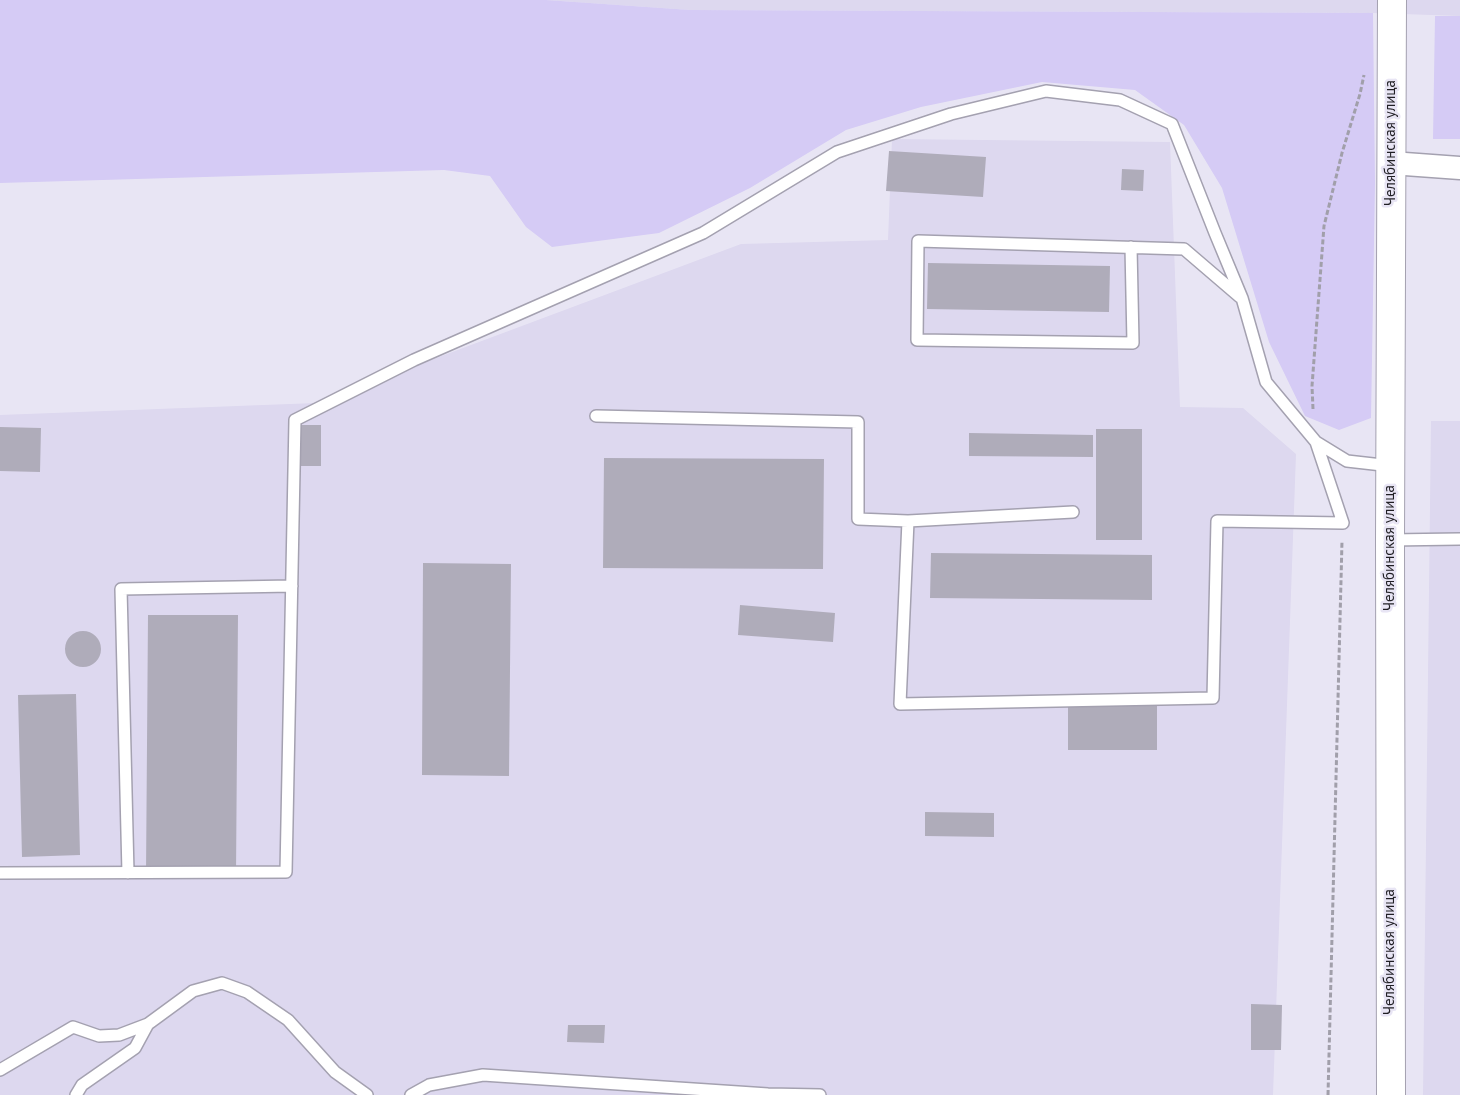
<!DOCTYPE html>
<meta charset="utf-8">
<style>
body{margin:0}
canvas{display:block;background:#e8e5f4}
</style>
<canvas width="1460" height="1095"></canvas>
<script>
const c = document.querySelector('canvas').getContext('2d');
c.lineJoin = 'round';
function fillPath(path, color) { c.fillStyle = color; c.fill(path, 'evenodd'); }
function stroke(path, color, width, dash) { c.strokeStyle = color; c.lineWidth = width; c.lineCap = dash ? 'butt' : 'round'; c.setLineDash(dash || []); c.stroke(path); }
function drawText(font, color, halo, rows, align = 'center') {
  c.font = font + ' "PT Sans",sans-serif'; c.lineWidth = 5; c.setLineDash([]); c.textBaseline = 'middle'; c.strokeStyle = halo; c.fillStyle = color; for (const [text, x, y, turn = 0] of rows) {
    c.save(); c.translate(x, y); c.rotate((+turn || 0) * Math.PI / 180); c.textAlign = isNaN(turn) ? turn : align; if (halo) c.strokeText(text, 0, 0); c.fillText(text, 0, 0); c.restore();
  }
}
fillPath(new Path2D(`
 M546 0H1460V16L1373 13 690 10Z
 M892 139 1170 142 1180 407 1243 408 1296 454 1273 1095H0V415L316 403 741 244 888 240Z
 M1431 421H1460V1095H1423Z`), '#ddd8ef');
fillPath(new Path2D(`
 M0 0H546L690 10 1373 13 1375 183 1371 418 1339 430 1305 416 1269 342 1222 188 1184 125 1135 90 1042 82 921 107 846 130 750 188 659 233 552 247 526 227 490 176 444 170 0 183Z
 M1435 16H1460V139H1433Z`), '#d5cbf5');
fillPath(new Path2D(`
 M889 151 986 157 983 197 886 191Z
 M1122 169 1144 170 1143 191 1121 190Z
 M928 263 1110 266 1109 312 927 309Z
 M300 425H321V466H299Z
 M0 427 41 428 40 472 0 471Z
 M1096 429H1142V540H1096Z
 M969 433 1093 435V457L969 456Z
 M604 458 824 459 823 569 603 568Z
 M931 553 1152 555V600L930 598Z
 M423 563 511 564 509 776 422 775Z
 M740 605 835 613 833 642 738 635Z
 M148 615H238L236 874H146Z
 M65 649a18 18 0 1 1 36 0a18 18 0 1 1-36 0Z
 M76 694 80 855 22 857 18 695Z
 M1068 705H1157V750H1068Z
 M925 812 994 813V837L925 836Z
 M1251 1004 1282 1005 1281 1050H1251Z
 M568 1025H605L604 1043 567 1042Z`), '#afacba');
const service = new Path2D(`
 M1131 247 1133 343 917 340 918 241 1184 249 1240 297
 M596 416 858 422V519L908 521
 M1073 512 908 521 900 704 1213 698 1217 521 1343 523 1316 442
 M1390 540 1460 539
 M0 873 286 872 295 420 414 360 703 233 837 152 951 114 1046 91 1120 100 1172 124 1215 233 1242 298 1266 382 1316 442 1347 461 1391 466
 M128 873 121 589 292 586
 M0 1070 73 1027 99 1036 119 1035 148 1024
 M76 1095 82 1085 135 1048 148 1024 193 991 222 983 247 992 288 1020 335 1072 367 1095
 M411 1095 429 1085 483 1075 768 1094 820 1095`);
const minor = new Path2D(`
 M1391 163 1460 168`);
const tertiary = new Path2D(`
 M1391 1095 1390 540 1392 0`);
stroke(service, '#a4a1b0', 14);
stroke(minor, '#a4a1b0', 25);
stroke(tertiary, '#a4a1b0', 30);
stroke(new Path2D(`
 M1313 409 1312 386 1324 226 1342 153 1360 94 1364 75
 M1328 1095 1342 541`), '#a19faa', 3, [5, 2.5]);
stroke(service, '#fff', 11);
stroke(minor, '#fff', 22);
stroke(tertiary, '#fff', 28);
drawText('15px', '#201f24', '#e8e5f4', [
 ["Челябинская улица",1391,143,-90],
 ["Челябинская улица",1390,548,-90],
 ["Челябинская улица",1390,952,-90]
]);
</script>
